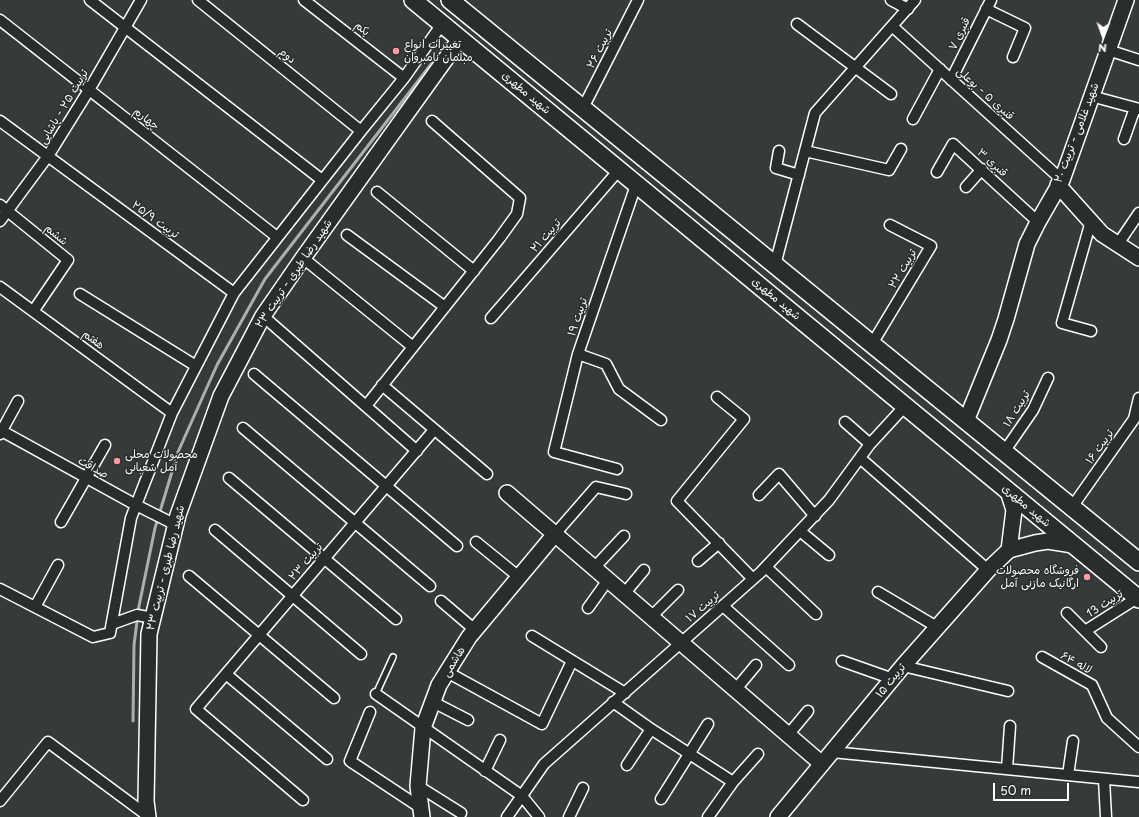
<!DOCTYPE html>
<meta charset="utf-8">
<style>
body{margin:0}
#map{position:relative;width:1139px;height:817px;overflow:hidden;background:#373a3b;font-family:"Playpen Sans",sans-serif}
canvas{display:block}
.north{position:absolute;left:1083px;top:16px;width:40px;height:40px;-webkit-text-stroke:3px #2a2d2e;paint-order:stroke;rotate:182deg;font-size:11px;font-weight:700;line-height:16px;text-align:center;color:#fff}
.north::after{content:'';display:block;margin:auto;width:14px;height:18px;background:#fff;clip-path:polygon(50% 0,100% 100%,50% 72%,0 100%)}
.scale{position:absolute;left:993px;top:783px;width:76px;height:18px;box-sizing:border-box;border:2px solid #fff;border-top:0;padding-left:5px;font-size:12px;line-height:14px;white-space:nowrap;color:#fff;-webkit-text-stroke:3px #2a2d2e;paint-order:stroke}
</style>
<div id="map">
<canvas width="1139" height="817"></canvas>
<div class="north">N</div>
<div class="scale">50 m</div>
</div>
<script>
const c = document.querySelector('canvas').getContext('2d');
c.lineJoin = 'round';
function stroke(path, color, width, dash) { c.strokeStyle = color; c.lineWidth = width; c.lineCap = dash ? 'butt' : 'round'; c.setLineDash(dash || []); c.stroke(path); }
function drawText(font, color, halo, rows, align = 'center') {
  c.font = font + ' "Playpen Sans","Playpen Sans Arabic",sans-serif'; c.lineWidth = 3; c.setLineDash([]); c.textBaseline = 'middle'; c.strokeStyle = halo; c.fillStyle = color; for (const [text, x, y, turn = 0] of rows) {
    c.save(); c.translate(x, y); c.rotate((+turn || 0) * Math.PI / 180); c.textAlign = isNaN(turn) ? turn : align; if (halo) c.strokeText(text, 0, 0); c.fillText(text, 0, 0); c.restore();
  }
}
stroke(new Path2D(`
 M133 721 134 645 139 606 155 528 178 452 217 365 265 279 432 63`), '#adaeaf', 3);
const lane = new Path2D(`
 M376 694 393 657`);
const street = new Path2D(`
 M90 0 322 180
 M198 0 361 131
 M304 0 404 78
 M891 0 908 9
 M986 9 1025 28 1013 57
 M0 20 277 237
 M797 24 891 94
 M892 26 1062 180
 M1108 50 1139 60
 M951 80 991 0
 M1091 96 1139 109
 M583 108 638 0
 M913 119 940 69
 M0 121 234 293
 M1124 139 1135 108
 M779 151 776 168 799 175
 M805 151 889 170 901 149
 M937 172 953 144 1038 222
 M636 185 578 354 606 364 619 389 661 420
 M966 187 982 169
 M377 192 474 271
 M0 205 68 260 34 310
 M0 221 48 156 89 90 141 0
 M1091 221 1062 323 1091 331
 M347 235 445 307
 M1118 244 1139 213
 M303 258 413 347
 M775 265 815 113 915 0
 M0 287 172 413
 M80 294 196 366
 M263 316 417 451
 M491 318 619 170
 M872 344 931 246 890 225
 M578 354 554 452 617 469
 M254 374 457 546
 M382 385 487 474
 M717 397 744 419 677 501 753 579
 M366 406 499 239 517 214 520 198 432 121
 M845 422 870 444
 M243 428 430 586
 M0 430 136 505 176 525
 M0 434 18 401
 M1004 452 1033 410 1048 378
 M860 458 988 570
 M229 478 396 619
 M759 495 779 474 815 516
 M1072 507 1134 419 1139 398
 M61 522 105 445
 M215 530 361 654
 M800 531 829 555
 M555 534 596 487 626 494
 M476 542 519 577
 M698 561 719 543
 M766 567 816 614
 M594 568 624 536
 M189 576 334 698
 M0 589 93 637 110 633 131 518 172 413 234 293 361 131 404 78 442 24
 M878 592 937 627
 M624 594 644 570
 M441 601 475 630
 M723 606 789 665
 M35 607 58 565
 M588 608 608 580
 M1067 613 1101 647
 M651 617 678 590
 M112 624 137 615 153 618
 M1085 631 1137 598
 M532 636 625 693
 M1042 657 1092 685 1107 718 1139 747
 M842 661 893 679
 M903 666 1008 691
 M447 672 542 724 572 661
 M226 674 327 759
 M736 689 756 665
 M376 694 522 796 539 817
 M433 702 468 720
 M613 702 651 729 733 782
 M370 712 350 761 421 808
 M788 735 808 711
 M832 752 1139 782
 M627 765 651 729
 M1007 769 1010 726
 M485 771 500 740
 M1068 775 1073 741
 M1104 779 1106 817
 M418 786 461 813
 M661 799 708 724
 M303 800 196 709 434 430
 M0 801 48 742 148 816
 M507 817 544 764 761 572 829 500 870 444 905 406
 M569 817 583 788
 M708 817 733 782 758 754`);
const secondary = new Path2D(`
 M1058 185 1102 234 1139 258
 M966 421 999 340 1006 319 1027 244 1038 222 1062 180 1126 0
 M1008 491 1014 510 1009 550
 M507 493 822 764
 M148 817 146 801 149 634 178 515 221 396 263 316 303 258 460 39
 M422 817 418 786 423 728 439 685 469 637 555 534
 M778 817 903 666 988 570 1009 550 1035 543 1048 541 1073 545`);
const primary = new Path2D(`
 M413 0 1139 599
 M450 0 1139 562`);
stroke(lane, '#fff', 8);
stroke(street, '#fff', 13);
stroke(secondary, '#fff', 18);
stroke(primary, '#fff', 20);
stroke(lane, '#2a2d2e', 5);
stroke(street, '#2a2d2e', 10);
stroke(secondary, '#2a2d2e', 15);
stroke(primary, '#2a2d2e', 17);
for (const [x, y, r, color] of [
 [396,51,4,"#ff9aa2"],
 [117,461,4,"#ff9aa2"],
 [1087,577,4,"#ff9aa2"]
]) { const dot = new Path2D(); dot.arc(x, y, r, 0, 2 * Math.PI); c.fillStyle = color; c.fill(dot); stroke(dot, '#2a2d2e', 1.5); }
drawText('11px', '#fff', '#2a2d2e', [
 ["یکم",362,29,38],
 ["قنبری ۷",960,34,-64],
 ["تربیت ۲۶",600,49,-63],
 ["دوم",287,56,39],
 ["شهید مطهری",526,93,40],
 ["قنبری ۵ - بوعلی",985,94,42],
 ["تربیت ۲۵ - پاشایی",64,107,-59],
 ["چهارم",146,119,38],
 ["شهید غلامی - تربیت ۲۰",1077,133,-69],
 ["قنبری ۳",992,163,42],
 ["تربیت ۲۵/۹",155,220,36],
 ["ششم",56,235,39],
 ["تربیت ۲۱",546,236,-49],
 ["تربیت ۲۲",903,269,-59],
 ["شهید رضا طبری - تربیت ۲۳",294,274,-56],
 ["شهید مطهری",776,299,40],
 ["تربیت ۱۹",578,317,-71],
 ["هفتم",93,340,37],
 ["تربیت ۱۸",1017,409,-58],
 ["تربیت ۱۶",1100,447,-54],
 ["صداقت",93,468,29],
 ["شهید مطهری",1026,506,40],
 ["تربیت ۲۳",306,562,-49],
 ["شهید رضا طبری - تربیت ۲۳",166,568,-76],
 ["تربیت 13",1105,604,-33],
 ["تربیت ۱۷",703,607,-41],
 ["هاشمی",454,662,-59],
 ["لاله ۶۴",1076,663,29],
 ["تربیت ۱۵",891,681,-51]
]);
drawText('11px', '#fff', '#2a2d2e', [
 ["تغییرات انواع",404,45],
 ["مبلمان نامبروان",404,58],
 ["محصولات محلی",125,455],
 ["آمل شعبانی",125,468],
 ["فروشگاه محصولات",1079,571,"right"],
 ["ارگانیک مازنی آمل",1079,584,"right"]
], 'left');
</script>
